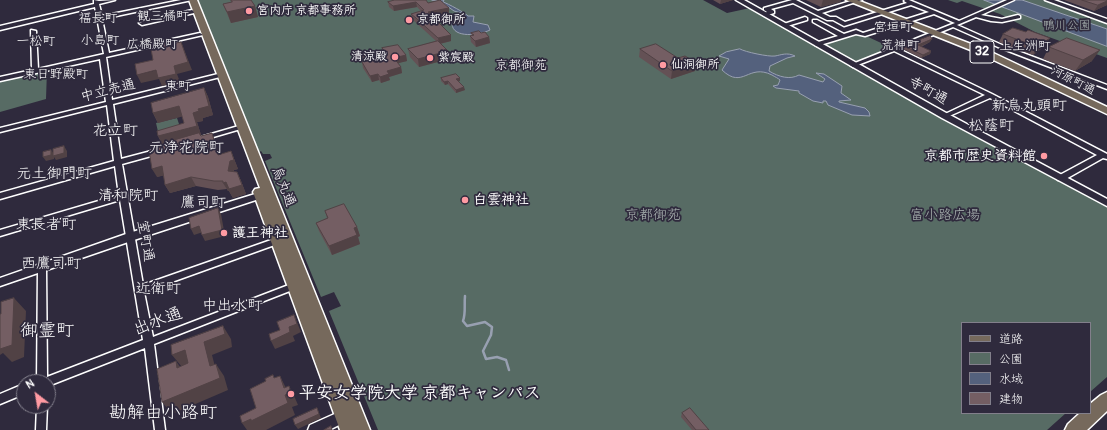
<!DOCTYPE html>
<meta charset="utf-8">
<style>
body{margin:0}
#map{position:relative;width:1107px;height:430px;overflow:hidden;background:#2f2a3d;font-family:Pangolin,"Klee One",sans-serif}
canvas{display:block}
.legend{position:absolute;left:961px;top:322px;width:130px;height:92px;box-sizing:border-box;background:#2f2a3d;border:1px solid #827f8b;margin:0;padding:5px 7px;list-style:none;font-size:12px;color:#fff}
.legend li{display:flex;align-items:center;gap:8px;height:20px}
.legend b{width:20px;border:1px solid #827f8b}
.north{position:absolute;left:16px;top:374px;width:40px;height:40px;box-sizing:border-box;background:#2f2a3d;border:1px solid #827f8b;border-radius:50%;rotate:329deg;font-size:11px;font-weight:700;line-height:16px;text-align:center;color:#fff}
.north::after{content:'';display:block;margin:auto;width:14px;height:18px;background:#ff9aa2;clip-path:polygon(50% 0,100% 100%,50% 72%,0 100%)}
</style>
<div id="map">
<canvas width="1107" height="430"></canvas>
<ul class="legend">
<li><b style="height:5px;background:#76695c"></b>道路</li>
<li><b style="height:11px;background:#576b64"></b>公園</li>
<li><b style="height:11px;background:#54617d"></b>水域</li>
<li><b style="height:11px;background:#745e63"></b>建物</li>
</ul>
<div class="north">N</div>
</div>
<script>
const c = document.querySelector('canvas').getContext('2d');
c.lineJoin = 'round';
function fillPath(path, color) { c.fillStyle = color; c.fill(path, 'evenodd'); }
function stroke(path, color, width, dash) { c.strokeStyle = color; c.lineWidth = width; c.lineCap = dash ? 'butt' : 'round'; c.setLineDash(dash || []); c.stroke(path); }
function drawText(font, color, halo, rows, align = 'center') {
  c.font = font + ' Pangolin,"Klee One",sans-serif'; c.lineWidth = 3.5; c.setLineDash([]); c.textBaseline = 'middle'; c.strokeStyle = halo; c.fillStyle = color; for (const [text, x, y, turn = 0] of rows) {
    c.save(); c.translate(x, y); c.rotate((+turn || 0) * Math.PI / 180); c.textAlign = isNaN(turn) ? turn : align; if (halo) c.strokeText(text, 0, 0); c.fillText(text, 0, 0); c.restore();
  }
}
fillPath(new Path2D(`
 M198 0H703L727 13 750 8 1107 205V377L1090 392V323H962V413H1066L1047 430H378L329 311 341 306 334 292 321 297 265 161 272 158 270 154H263L261 151 259 152Z
 M948 0H1043L1107 23V58L1035 32 1000 14 962 1 957 3Z
 M855 33 863 37 866 36 892 48 855 62 821 43Z
 M47 70 46 99 0 112V80Z
 M177 118 180 127 159 136 156 123Z`), '#576b64');
const water = new Path2D(`
 M432 0H444L443 2C447 3 467 14 468 16H474L473 22 488 25 490 30C480 35 453 39 452 24L448 23 453 21H458L459 16 465 14 454 11 440 1Z
 M984 0H1022L1107 29V46Z
 M740 49C745 52 769 57 775 56 781 55 787 52 795 56L787 58 770 66 769 71C779 77 790 80 799 75L823 82 825 79 816 73 824 74 842 86 841 93 851 100 839 101V102L865 108 869 112 870 116 852 115 828 105 826 101H823V103L813 101 799 93V91L776 88 773 86 778 85 780 80C778 78 775 77 772 75 748 63 743 90 722 70L729 59 719 56 726 52Z`);
fillPath(water, '#54617d');
stroke(water, '#98a0b1', 1);
stroke(new Path2D(`
 M465 296C464 305 466 313 463 321L467 326 485 322 492 327 491 335 483 351 486 359 497 357 506 360 509 370`), '#98a0b1', 2.5);
const minor = new Path2D(`
 M94 0 99 1 115 0 99 4 102 16 181 0H192L102 19 109 53 200 33 203 35 106 57 112 100 222 73 225 75 224 76 113 104 121 159 159 149 163 151 162 153 122 164 143 285 274 239H280L281 241 280 243 144 292 153 337 294 283 297 282 300 283 301 285 300 287 154 344 165 430H155L145 348 48 386V382H37L38 268 39 266H45L46 268 47 377 143 340 120 200 0 236V230L119 195 115 166 0 199V193L114 161 107 105 0 132V128L106 102 100 59 0 81V77L32 70 31 30 36 31 38 69 104 54 95 7 0 30V26L94 4Z
 M792 0H796L818 11 854 0H862L822 13 830 17H836L845 22 907 3 904 1 905 0H909L959 21 1007 0H1014L981 15 1002 19 1018 15 1020 16V18L1002 22 991 21 976 17 957 25 1002 45 1107 85V89L998 47 953 27 899 49 992 94 1107 154V159L1103 158 1064 180H1058L1057 178 1058 176 1097 155 990 98 947 117H943V115L985 95 894 51 855 66 853 67 850 65 955 23 934 14 865 36 856 34 817 46 815 45V43L838 36 813 22V20H817L844 34 856 30 863 33 929 12 911 5 844 26 833 20H827L793 3 771 9 774 11V13L765 16 762 14 767 12 764 10V8Z
 M192 10 195 12 194 13 142 25 139 23Z
 M805 17 807 18V20L784 27 781 25Z
 M242 125 245 127 244 128 203 140 200 138 201 137Z
 M24 384V394L0 404V394Z
 M37 406H47L46 430H36Z`);
const tertiary = new Path2D(`
 M736 0H744L948 114 1107 199V206L942 118Z
 M1045 0H1054L1107 19V23Z
 M268 190 271 191 273 193 271 195 134 240 0 286V278L126 234Z
 M348 408 353 410 355 414 353 418 329 430H308L310 425Z`);
const primary = new Path2D(`
 M846 0H857L989 51 1107 107V114L983 55Z
 M1107 392V411L1087 430H1065L1068 424 1080 413H1090V404L1101 395Z`);
const trunk = new Path2D(`
 M189 0H197L370 430H340L253 192 255 189 260 188Z`);
stroke(minor, '#fff', 3);
stroke(tertiary, '#fff', 3);
stroke(primary, '#fff', 3);
stroke(trunk, '#fff', 3);
fillPath(minor, '#2f2a3d');
fillPath(tertiary, '#2f2a3d');
fillPath(primary, '#76695c');
fillPath(trunk, '#76695c');
fillPath(new Path2D(`
 M231 0H251L255 6 258 17 231 23 223 4 231 2Z
 M395 0 428 3 449 8V13L433 17 451 41 440 44 449 59 419 67 410 57 408 49 436 41 412 19 411 14 421 11 417 7 394 11 389 7 388 2Z
 M713 0H733L720 4Z
 M806 0H841L840 2 821 7Z
 M1064 0H1107V5L1094 11Z
 M471 33H481L489 37 490 43 476 47 471 42 470 36H472Z
 M1003 34 1045 46 1033 55 999 42Z
 M930 42 921 47 931 51 930 54 921 58 903 49 904 46Z
 M1049 47 1092 61 1075 71 1043 59Z
 M382 48 406 55 407 61 398 63 401 67 402 73 389 77 390 80 381 83 379 80 372 82 363 68 362 62 365 61 363 60 362 54 374 59 385 56 383 54Z
 M640 49 695 71 671 79 639 57Z
 M441 78H460V81H458L465 90 456 93 448 84 445 85 441 81Z
 M204 88 208 97 213 115 203 118V121L197 122 201 135V136L212 133 215 142 219 155 231 151 238 169 234 170V172H237L241 181 246 194 233 198 229 191H228L227 189 218 190 196 186 170 193 165 185 164 175 157 177 161 147 162 144 158 136 184 123 182 116 158 123 153 113Z
 M325 211 357 227 360 236 358 237 360 244 332 255 319 231 316 223 327 218Z
 M682 413 709 430H692L681 417Z`), '#645155');
fillPath(new Path2D(`
 M721 0H733L720 4Z
 M823 0H841L840 2 821 7Z
 M1107 1V5L1094 11 1098 5Z
 M416 2 417 7 394 11 393 6Z
 M255 6 258 17 231 23 227 12Z
 M449 8V13L429 17 428 12Z
 M451 35V41L439 44 438 38Z
 M489 37 490 43 476 47 475 41Z
 M1050 38 1045 46 1033 55 1037 47Z
 M932 39 930 42 917 48 918 45Z
 M181 42 192 70 177 74 180 82 162 86 159 79 141 83 137 75 174 66Z
 M1100 50 1092 61 1075 71 1083 60Z
 M448 51 449 59 419 67 418 59Z
 M931 51 930 54 921 58 923 55Z
 M406 55 407 61 395 64 394 58Z
 M697 63 695 71 671 79 672 71Z
 M401 67 402 73 389 77 390 80 381 83 380 77 387 71Z
 M378 74 379 80 372 82 370 76Z
 M460 78V81L457 82 456 79Z
 M448 81V84L445 85 444 82Z
 M464 87 465 90 456 93V90Z
 M204 88 208 97 213 115 203 118V121L197 122 201 135 204 142 164 146 158 136 197 126 193 113 198 109Z
 M179 106 184 116 158 123 153 113Z
 M212 133 215 142 222 164 218 155Z
 M64 146 67 151V157L56 160 54 157V159L46 161 43 157 51 150 54 154Z
 M231 151 238 169 234 170 232 180 228 171Z
 M162 166 166 175 157 177 152 169Z
 M237 172 241 181 246 194 233 198 229 191H228L223 183Z
 M191 177 196 186 170 193 165 185Z
 M218 208 221 214 225 236 205 241 202 235Z
 M199 226 203 232 194 235 191 229Z
 M357 227 360 236 358 237 360 244 332 255 329 246 354 228Z
 M14 298 26 311 24 357 12 362 3 353 0 355V338Z
 M294 315 301 332 293 336 295 341 275 349 271 341 289 327Z
 M223 326 231 339 232 347 212 355 218 378 216 364 224 376 228 390 172 414 162 402 210 366 204 342Z
 M185 350 194 362 182 367 172 355Z
 M176 361 185 374 177 368Z
 M280 376 286 388 289 386 295 398 298 405 292 407 295 415 266 430H247L242 423 284 388Z
 M317 408 321 418 298 429 295 425Z`), '#514245');
const building = new Path2D(`
 M231 0H251L255 6 227 12 223 4 232 2Z
 M395 0H426L428 3 440 0 449 8 428 12 451 35 438 38 416 18 411 14 424 10 416 2 393 6 388 2Z
 M1082 0H1107V1L1098 5Z
 M1013 28 1026 32 1028 30 1050 38 1037 47 1003 34Z
 M479 31 481 33 485 32 489 37 475 41 470 36 474 35 471 33Z
 M930 36 932 39 918 45 931 51 923 55 904 46Z
 M1067 38 1100 50 1083 60 1049 47Z
 M438 41 448 51 418 59 408 49Z
 M166 42 167 45 181 42 188 62 174 66 176 74 158 78 156 70 137 75 135 64 153 60 151 49H154L153 45Z
 M656 44 678 58 685 56 697 63 672 71 640 49Z
 M398 45 406 55 394 58 401 67 387 71 389 74 380 77 378 74 370 76 362 62 367 60 362 54 369 52 374 59 388 55 382 48Z
 M456 74 460 78 456 79 464 87 456 90 448 81 444 82 441 78Z
 M204 88 209 106 198 109 199 111 193 113 197 126 158 136 157 131 184 123 179 106 153 113 151 103Z
 M199 133 201 136 212 133 218 155 231 151 234 160 230 161 228 171 237 172 242 185 229 189 226 182 223 183V181H214L191 177 165 185 162 166 152 169 149 151 161 147V144Z
 M64 146V153L53 156V149Z
 M51 150V155L43 157V152Z
 M344 204 357 227 354 228 357 235 329 246 316 223 328 218 325 211Z
 M218 208 222 230 202 235 199 226 191 229 189 218Z
 M14 298 12 345 0 349V314H1V302Z
 M294 315 297 324 289 327 290 332 271 341 269 334 280 330 277 322Z
 M223 326 225 334 204 342 210 366 216 364 220 378 162 402 157 369 176 361 177 368 188 363 185 350 172 355 171 345Z
 M273 375 274 378 280 376 284 388 289 386 291 393 285 395 288 403 251 421V419L242 423 240 416 256 408 250 389 266 381 265 379Z
 M317 408 319 414 295 425 293 419Z
 M690 408 709 430H696L682 413Z
 M331 426 332 430H324Z`);
fillPath(building, '#745e63');
stroke(building, '#514245', 1);
for (const [x, y, r, color] of [
 [249,11,4,"#ff9aa2"],
 [409,20,4,"#ff9aa2"],
 [395,57,4,"#ff9aa2"],
 [430,58,4,"#ff9aa2"],
 [663,65,4,"#ff9aa2"],
 [1044,156,4,"#ff9aa2"],
 [465,200,4,"#ff9aa2"],
 [224,233,4,"#ff9aa2"],
 [291,394,4,"#ff9aa2"]
]) { const dot = new Path2D(); dot.arc(x, y, r, 0, 2 * Math.PI); c.fillStyle = color; c.fill(dot); stroke(dot, '#2f2a3d', 1.5); }
drawText('bold 12px', '#fff', '#2f2a3d', [
 ["宮内庁 京都事務所",257,11],
 ["京都御所",417,20],
 ["清涼殿",387,57,"right"],
 ["紫宸殿",438,58],
 ["仙洞御所",671,65]
], 'left');
drawText('12px', '#abb5b2', '#2f2a3d', [
 ["鴨川公園",1067,26]
]);
drawText('12px', '#fff', '#2f2a3d', [
 ["河原町通",1073,81,27]
]);
drawText('13px', '#fff', '#2f2a3d', [
 ["観三橘町",163,17],
 ["福長町",98,19],
 ["宮垣町",893,28],
 ["小島町",100,41],
 ["一松町",36,42],
 ["広橋殿町",152,45],
 ["荒神町",900,46],
 ["上生洲町",1025,47],
 ["京都御苑",521,66],
 ["東日野殿町",56,75],
 ["東町",178,87]
]);
for (const [x, y, w] of [
 [982,52,24]
]) { const box = new Path2D(); box.roundRect(x - w / 2, y - 11, w, 22, 3); c.fillStyle = '#2f2a3d'; c.fill(box); stroke(box, '#fff', 1); }
drawText('bold 13px', '#fff', null, [
 ["32",982,52]
]);
drawText('14px', '#fff', '#2f2a3d', [
 ["中立売通",108,91,-14],
 ["寺町通",928,91,29],
 ["烏丸通",283,187,68],
 ["室町通",145,241,80]
]);
drawText('bold 14px', '#fff', '#2f2a3d', [
 ["京都市歴史資料館",1036,156,"right"],
 ["白雲神社",473,200],
 ["護王神社",232,233]
], 'left');
drawText('14px', '#abb5b2', '#2f2a3d', [
 ["京都御苑",653,215],
 ["富小路広場",945,215]
]);
drawText('15px', '#fff', '#2f2a3d', [
 ["新烏丸頭町",1029,106],
 ["松蔭町",991,126],
 ["花立町",115,131],
 ["元浄花院町",186,148],
 ["元土御門町",54,174],
 ["清和院町",128,196],
 ["鷹司町",203,203],
 ["東長者町",46,225],
 ["西鷹司町",51,264],
 ["近衛町",158,289],
 ["中出水町",232,306]
]);
drawText('17px', '#fff', '#2f2a3d', [
 ["出水通",158,322,-21]
]);
drawText('bold 17px', '#fff', '#2f2a3d', [
 ["平安女学院大学 京都キャンパス",299,394]
], 'left');
drawText('18px', '#fff', '#2f2a3d', [
 ["御霊町",47,331],
 ["勘解由小路町",163,413]
]);
</script>
